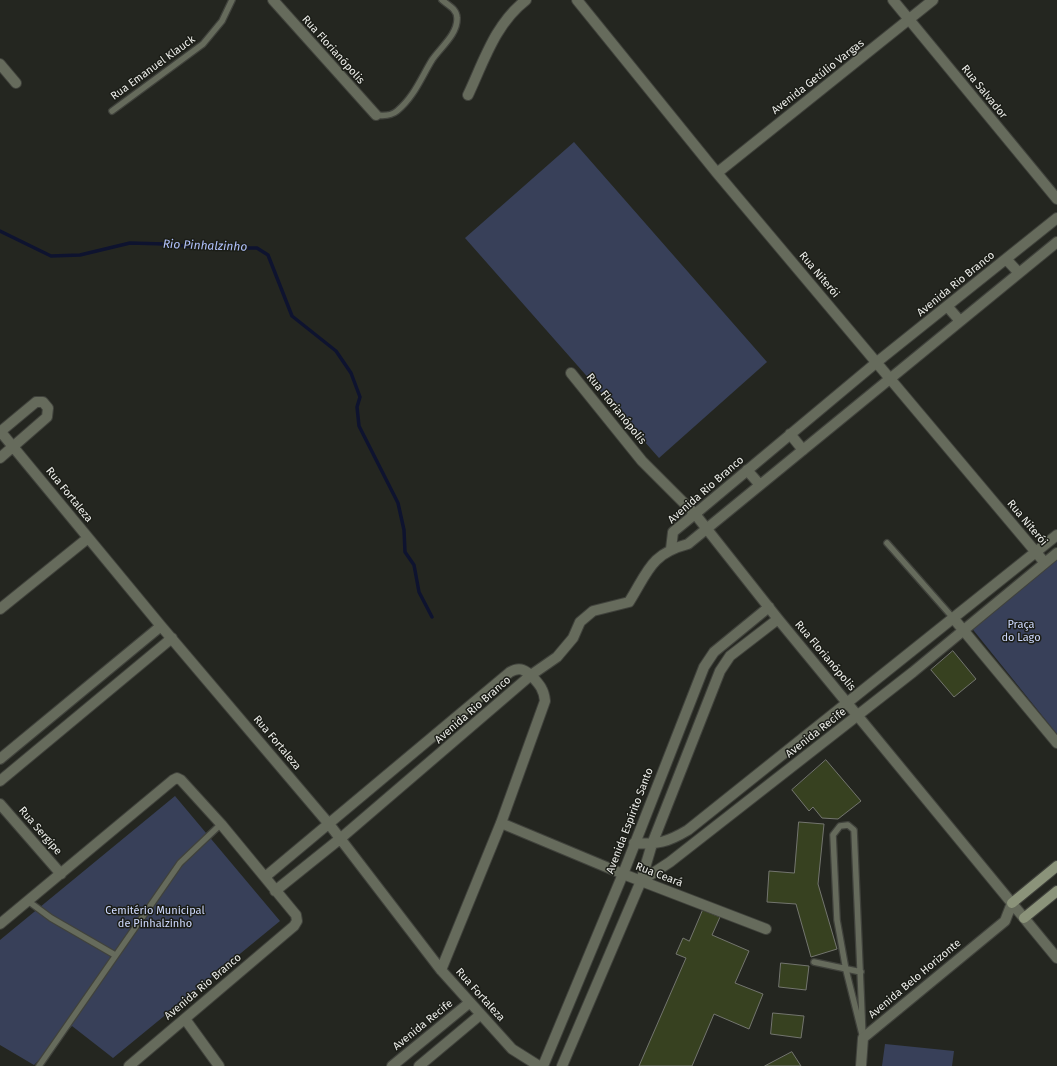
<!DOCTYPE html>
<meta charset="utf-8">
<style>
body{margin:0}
canvas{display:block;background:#242620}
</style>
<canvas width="1057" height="1066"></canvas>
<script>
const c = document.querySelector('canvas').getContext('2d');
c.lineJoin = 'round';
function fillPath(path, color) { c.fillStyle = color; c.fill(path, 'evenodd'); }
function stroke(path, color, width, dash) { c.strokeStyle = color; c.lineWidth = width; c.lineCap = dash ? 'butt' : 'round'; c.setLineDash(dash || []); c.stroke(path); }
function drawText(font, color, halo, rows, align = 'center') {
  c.font = font + ' "Fira Sans",sans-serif'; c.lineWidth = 3; c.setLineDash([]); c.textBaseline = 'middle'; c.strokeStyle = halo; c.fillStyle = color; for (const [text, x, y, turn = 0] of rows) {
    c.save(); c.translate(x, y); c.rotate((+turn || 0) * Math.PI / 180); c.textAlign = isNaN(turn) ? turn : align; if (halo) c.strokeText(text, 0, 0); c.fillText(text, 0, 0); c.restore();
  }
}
fillPath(new Path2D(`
 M574 142 767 362 659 458 465 238Z
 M1057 556V734L970 626Z
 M175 796 280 921 113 1058 72 1026 34 1065 0 1045V940Z
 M885 1044 954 1051 952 1066H882Z`), '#384059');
stroke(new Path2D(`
 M0 231 51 256 80 255 130 243 165 244 207 248H257L268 255 292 316 336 351 351 373 360 397 357 407 359 426 398 503 404 530 405 552 414 565 419 592 432 617`), '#0e132f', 3.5);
const building = new Path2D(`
 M953 651 976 679 954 697 931 670Z
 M826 760 861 801 838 819 822 818 813 807 809 811 792 790Z
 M799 822 824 824 818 884 837 949 811 957 796 904 767 902 769 871 794 873Z
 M703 910 720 917 712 935 749 951 735 983 763 994 749 1029 714 1014 692 1066H639L686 958 676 954 683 938 689 941Z
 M781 963 809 966 806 990 779 987Z
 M773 1013 804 1016 801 1038 771 1034Z
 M792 1052 801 1066H765Z`);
fillPath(building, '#374120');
stroke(building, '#73756e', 1);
const lane = new Path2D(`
 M112 111 203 44 222 21 232 0
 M376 115C383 116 391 116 397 111 414 97 421 78 432 60 440 48 458 34 457 18 457 9 448 5 442 0
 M887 543 954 619
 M848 825 854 830 863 1038 846 970 837 920 833 835 840 826Z
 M28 901 51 918 115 955
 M814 962 861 972
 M39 1066 180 863 221 824`);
const street = new Path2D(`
 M273 0 376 115
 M577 0 717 173 1045 563
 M893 0 1057 199
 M0 64 16 83
 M468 95C484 61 495 24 526 0
 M717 173 933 0
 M1006 259 1019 273
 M947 306 960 321
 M571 373 642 461 695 514 778 619 1057 958
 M0 431 161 626 329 824 441 970 512 1049 539 1066
 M0 432 36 402H43L48 408 47 417 0 458
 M790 434 803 450
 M747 470 760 485
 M671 549 673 532 695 514 877 362 1057 218
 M0 609 88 538
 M954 619 1057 743
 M0 759 161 626
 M0 781 172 638
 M0 804 61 874
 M501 823 623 874 766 929
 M634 843C657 845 668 842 688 830L1057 535
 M265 877 510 672C519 667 523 669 531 675L341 838 275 891
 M641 881 670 862 913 672 1057 553
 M0 924 173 780 177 778 181 780 221 824 296 915 297 921 294 926 129 1066
 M441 970 501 823 545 701C544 689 539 684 531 675L557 657 573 638 580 622 593 611 629 602C648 572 650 554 688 544L1057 242
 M185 1019 219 1066
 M392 1066 469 1003
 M419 1066 480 1015
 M543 1066 623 874 704 667 714 652 769 607
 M562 1066 641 881 652 844 720 671 730 656 778 619
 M861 1066 863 1038 1005 921 1012 903`);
const secondary = new Path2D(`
 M1012 903 1057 866
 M1024 918 1057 891`);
stroke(lane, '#40423c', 8);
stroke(street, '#40423c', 12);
stroke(secondary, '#40423c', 12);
stroke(lane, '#666b5c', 5.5);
stroke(street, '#666b5c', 10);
stroke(secondary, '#8b937a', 10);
drawText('11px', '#ecede9', '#1b1d17', [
 ["Rua Florianópolis",333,50,48],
 ["Rua Emanuel Klauck",153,68,-36],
 ["Avenida Getúlio Vargas",818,77,-38],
 ["Rua Salvador",984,92,51],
 ["Rua Niterói",819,275,50],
 ["Avenida Rio Branco",956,284,-39],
 ["Rua Florianópolis",616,409,51],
 ["Avenida Rio Branco",706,490,-41],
 ["Rua Fortaleza",69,495,51],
 ["Rua Niterói",1027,523,50],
 ["Rua Florianópolis",825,656,50],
 ["Avenida Rio Branco",473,710,-41],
 ["Avenida Recife",816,733,-38],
 ["Rua Fortaleza",277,743,50],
 ["Avenida Espírito Santo",630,821,-69],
 ["Rua Sergipe",40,831,49],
 ["Rua Ceará",659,875,21],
 ["Avenida Belo Horizonte",915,979,-40],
 ["Avenida Rio Branco",203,987,-40],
 ["Rua Fortaleza",480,995,48],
 ["Avenida Recife",423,1025,-39]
]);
drawText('11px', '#cfdafe', '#1b1d17', [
 ["Praça",1021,625],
 ["do Lago",1021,638],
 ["Cemitério Municipal",155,911],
 ["de Pinhalzinho",155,924]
]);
drawText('italic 12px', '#b1c2fd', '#1b1d17', [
 ["Rio Pinhalzinho",205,246,2]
]);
</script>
